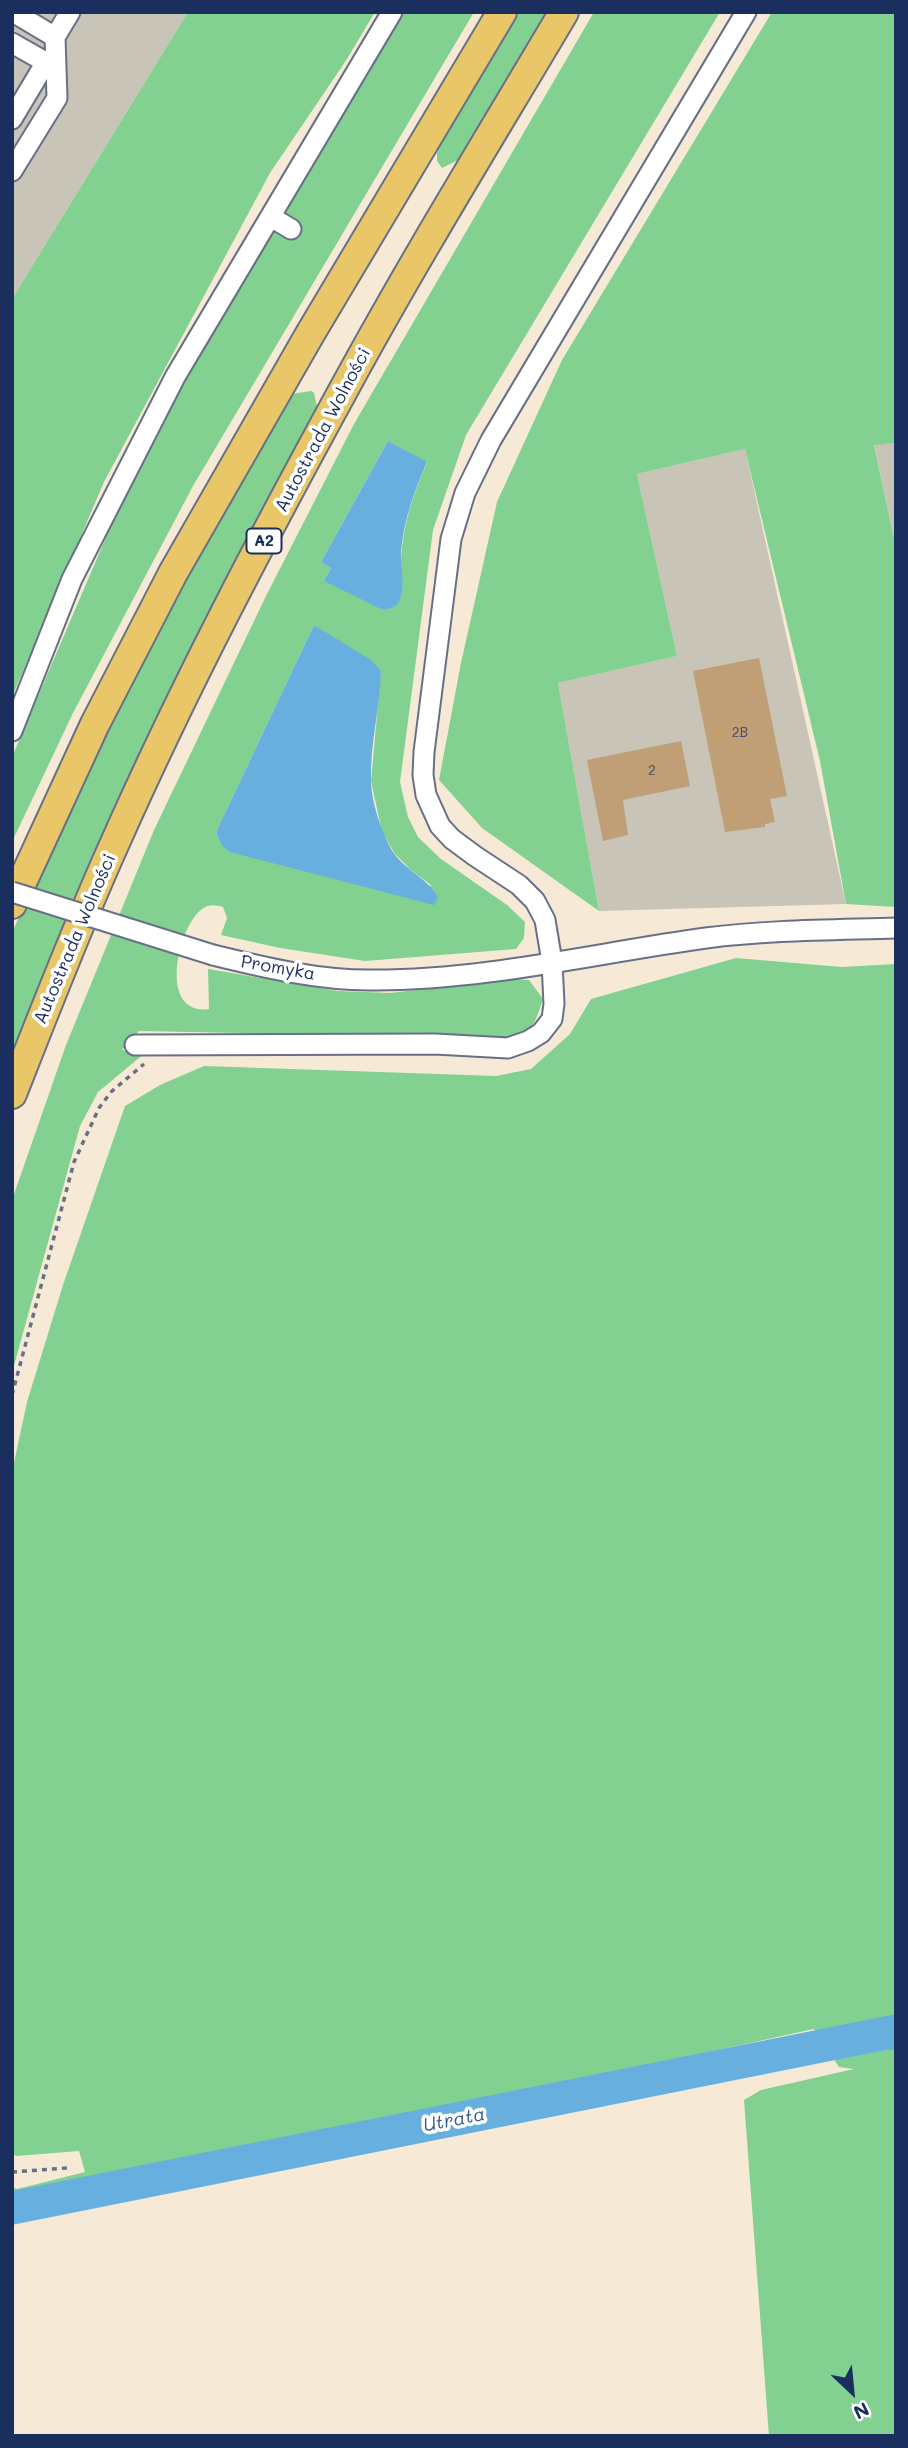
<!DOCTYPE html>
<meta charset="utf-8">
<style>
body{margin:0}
#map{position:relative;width:908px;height:2448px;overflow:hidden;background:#f6ead6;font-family:Mali,sans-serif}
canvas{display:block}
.frame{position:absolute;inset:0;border:14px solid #1b2f5e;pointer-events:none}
.north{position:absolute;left:817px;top:2357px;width:70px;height:70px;-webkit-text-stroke:5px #fff;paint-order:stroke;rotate:154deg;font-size:19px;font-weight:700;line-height:28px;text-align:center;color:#1b2f5e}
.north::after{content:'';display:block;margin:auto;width:24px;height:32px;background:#1b2f5e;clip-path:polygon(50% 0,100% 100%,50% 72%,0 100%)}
</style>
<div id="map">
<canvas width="908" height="2448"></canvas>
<div class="frame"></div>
<div class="north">N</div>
</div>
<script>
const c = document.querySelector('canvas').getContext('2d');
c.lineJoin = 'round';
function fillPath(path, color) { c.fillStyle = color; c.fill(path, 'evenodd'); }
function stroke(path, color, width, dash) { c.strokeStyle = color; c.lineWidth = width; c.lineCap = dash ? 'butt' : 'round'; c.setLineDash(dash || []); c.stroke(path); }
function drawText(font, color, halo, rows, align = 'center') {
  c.font = font + ' Mali,sans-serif'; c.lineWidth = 7; c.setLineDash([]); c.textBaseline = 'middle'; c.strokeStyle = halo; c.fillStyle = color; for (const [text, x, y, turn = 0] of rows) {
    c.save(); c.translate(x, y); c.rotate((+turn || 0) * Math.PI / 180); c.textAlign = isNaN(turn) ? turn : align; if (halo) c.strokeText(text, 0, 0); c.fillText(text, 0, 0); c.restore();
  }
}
fillPath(new Path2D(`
 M12 12H188L12 299Z
 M896 443V548L874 444Z
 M745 449 846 904 599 911 558 683 677 656 637 474Z`), '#c8c4b8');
fillPath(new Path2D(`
 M188 12H375L347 59 270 173 104 482 12 697V299Z
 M401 12H474L193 486 73 713 12 842V757L119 507 220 313Z
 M514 12H550L480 132 458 160 442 168 437 161V153L449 125Z
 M594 12H720L466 435 433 530 400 782 408 817 418 837 441 859 507 905 525 922 524 938 516 949 365 961 280 948 221 935 227 918 223 907C215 905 209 904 202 909 178 926 157 1016 209 1009L208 969 338 991 390 993 512 979 529 980 543 999C534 1027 532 1035 500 1038L139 1031 122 1050 145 1053 98 1092 80 1126 12 1373V1200L66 1045 154 830 266 596 354 424ZM388 441 427 463C412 497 404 522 401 559L324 581 331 568 321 562ZM314 625 381 671 371 781 382 832 395 854 411 870 432 886 221 844 216 832Z
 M772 12H896V443L874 445 896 548V907L846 904 820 761 745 449 637 474 677 656 558 683 599 911 482 828 439 780 461 663 497 502 562 360Z
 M311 391 314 393 318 411 12 1062V933L50 846 177 588 291 394Z
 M736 958 842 967 896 964V2436H769L744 2100 761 2090 854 2069 839 2067 814 2029 89 2187 12 2200V2187L17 2189 85 2172 79 2151 16 2156 12 2153V1472L27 1402 63 1285 125 1106 160 1085 204 1066 496 1076 531 1069 570 1034 591 999Z`), '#82d191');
fillPath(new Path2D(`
 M388 441 427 462C414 492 404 519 401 552 400 566 405 583 401 596 398 607 391 610 381 609L324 581 331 568 321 562Z
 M314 625 371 660 381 671C380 707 370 745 371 780 371 801 382 834 393 852 406 871 429 879 438 898L434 905 230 852 221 844 216 832Z`), '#67afdf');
stroke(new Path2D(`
 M852 2041 896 2048`), '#67afdf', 5);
stroke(new Path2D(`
 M12 2208 896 2031`), '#67afdf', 33);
fillPath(new Path2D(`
 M759 658 787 796 770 799 775 822 765 824V827L725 832 693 671Z
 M681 741 690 786 623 800 628 835 603 841 587 760Z`), '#c09e76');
const minor = new Path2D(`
 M55 37 70 12
 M12 43 56 68
 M12 119 46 62
 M12 171 57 98 55 37 13 12
 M271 217 291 229
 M12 731 72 579 175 377 392 12
 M213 955C266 968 321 981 375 980 486 980 596 953 706 938 768 930 833 930 896 928
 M135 1045 435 1044 508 1048 528 1041 541 1033 552 1019 554 1004 552 962 545 920 535 901 519 885 475 856 452 839 440 826 426 795 423 775 424 752 451 539 465 493 491 440 746 12`);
const highway = new Path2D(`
 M12 904 95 724 173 573 310 334 502 12
 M12 1094C45 1010 77 927 114 845 183 689 263 537 345 387 414 260 490 137 564 12`);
stroke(minor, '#687088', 23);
stroke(highway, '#687088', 32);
stroke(new Path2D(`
 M12 1395 74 1162 99 1108 111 1092 144 1064
 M12 2172 67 2168`), '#687088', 3.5, [5, 5]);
stroke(minor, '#fff', 19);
stroke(highway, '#e9c769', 28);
const minorBridge = new Path2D(`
 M12 892 213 955`);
stroke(minorBridge, '#687088', 23, []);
stroke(minorBridge, '#fff', 19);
drawText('14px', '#444b64', null, [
 ["2B",740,733],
 ["2",652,771]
]);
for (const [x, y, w] of [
 [264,541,35]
]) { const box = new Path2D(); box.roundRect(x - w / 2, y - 12.5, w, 25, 5); c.fillStyle = '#fff'; c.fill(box); stroke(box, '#1b2f5e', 2); }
drawText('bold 16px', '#1b2f5e', null, [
 ["A2",264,541]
]);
drawText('18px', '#1b2f5e', '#fff', [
 ["Autostrada Wolności",323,430,-62],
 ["Autostrada Wolności",75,939,-67],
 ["Promyka",278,968,10]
]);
drawText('italic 19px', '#365c8b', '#fff', [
 ["Utrata",454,2120,-11]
]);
</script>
